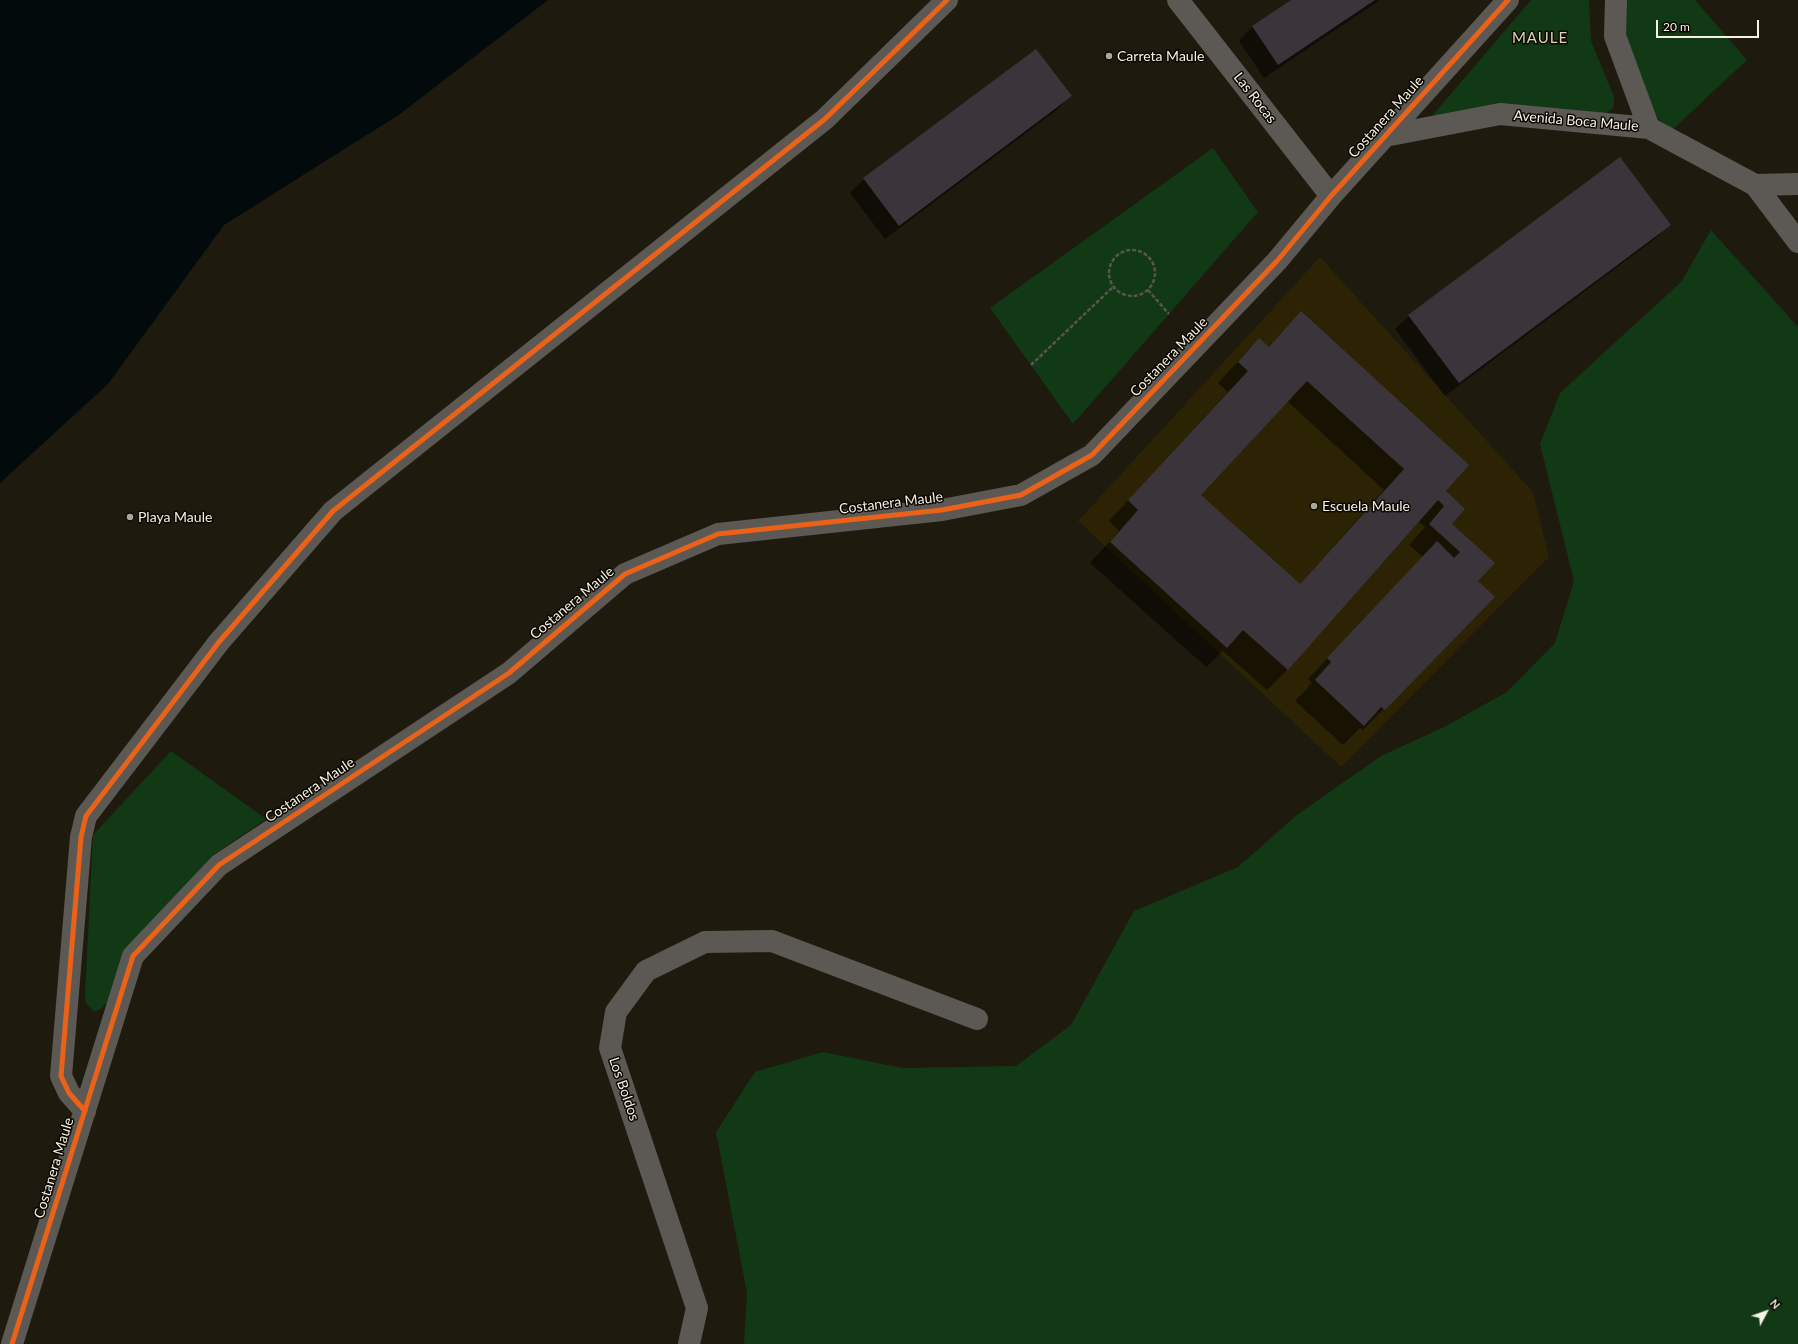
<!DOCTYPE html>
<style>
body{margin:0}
#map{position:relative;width:1798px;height:1344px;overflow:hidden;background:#1e1a0d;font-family:Lato,sans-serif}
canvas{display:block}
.north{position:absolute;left:1746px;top:1292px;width:40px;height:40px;-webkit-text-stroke:3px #0b0802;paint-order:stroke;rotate:49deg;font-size:11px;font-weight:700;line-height:16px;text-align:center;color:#f6f1e3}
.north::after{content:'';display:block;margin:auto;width:14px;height:18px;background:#f6f1e3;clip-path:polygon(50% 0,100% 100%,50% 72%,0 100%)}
.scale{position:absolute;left:1656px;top:20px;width:103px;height:18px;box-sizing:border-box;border:2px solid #f6f1e3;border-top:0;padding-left:5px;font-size:12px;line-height:14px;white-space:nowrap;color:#f6f1e3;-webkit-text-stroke:3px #0b0802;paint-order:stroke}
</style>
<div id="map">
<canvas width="1798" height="1344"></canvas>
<div class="north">N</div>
<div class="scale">20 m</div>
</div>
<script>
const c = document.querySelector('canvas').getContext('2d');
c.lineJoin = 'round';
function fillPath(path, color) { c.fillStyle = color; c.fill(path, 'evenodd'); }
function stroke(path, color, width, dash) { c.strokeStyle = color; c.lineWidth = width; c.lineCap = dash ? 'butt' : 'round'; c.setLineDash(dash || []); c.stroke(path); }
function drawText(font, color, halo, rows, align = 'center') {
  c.font = font + ' Lato,sans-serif'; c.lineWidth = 3; c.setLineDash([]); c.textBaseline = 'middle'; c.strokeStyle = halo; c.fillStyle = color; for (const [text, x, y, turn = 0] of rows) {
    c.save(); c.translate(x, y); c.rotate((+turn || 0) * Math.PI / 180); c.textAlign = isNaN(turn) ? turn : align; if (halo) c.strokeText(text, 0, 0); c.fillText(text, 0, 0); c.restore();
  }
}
fillPath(new Path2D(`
 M1320 257 1533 492 1549 557 1341 767 1078 521Z`), '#2c2305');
fillPath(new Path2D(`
 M1531 0H1589L1591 41 1614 97 1613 108 1604 115 1502 105 1432 116Z
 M1623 0H1695L1747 60 1673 129 1666 127 1650 108 1623 38Z
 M1213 148 1258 212 1073 424 990 308Z
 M1711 230 1798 327V1344H744L747 1293 716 1132 755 1072 823 1052 902 1068 1016 1066 1071 1025 1134 911 1238 867 1297 815 1381 756 1446 726 1507 692 1555 643 1574 581 1540 444 1560 393 1681 282Z
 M171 751 266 819 212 856 125 951 108 1001 102 1008 94 1012 86 1003 85 995 93 835Z`), '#123916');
fillPath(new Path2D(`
 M0 0H548L400 114 224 225 108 384 0 483Z`), '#030a0b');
fillPath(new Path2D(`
 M1293 0H1380L1264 78 1239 41 1252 27Z
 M1070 96 1057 110 885 239 850 193 864 179Z
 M1669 225 1656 238 1445 396 1395 329 1409 316Z
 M1301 313 1444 491 1451 524 1477 581 1493 597 1363 730 1360 728 1343 745 1295 701 1312 683 1308 679 1423 557 1409 545 1425 527 1418 521 1287 670 1267 690 1223 651 1206 667 1090 563 1119 531 1109 521 1228 392 1218 383 1259 339 1268 348ZM1287 401 1384 490 1299 585 1200 495Z`), '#0007');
fillPath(new Path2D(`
 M1291 0H1375L1278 65 1252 26Z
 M1036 49 1072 96 899 226 863 178Z
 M1620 157 1671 225 1459 383 1408 315Z
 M1301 311 1469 465 1446 491 1465 509 1452 524 1495 563 1478 581 1495 597 1385 710 1381 707 1364 726 1315 680 1331 662 1327 658 1437 541 1454 558 1460 552 1429 524 1444 506 1438 500 1288 670 1243 630 1227 648 1110 542 1138 510 1128 500 1248 371 1238 362 1259 338 1269 347ZM1307 381 1404 469 1300 584 1201 495Z`), '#3b343a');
stroke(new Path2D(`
 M1109 273a23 23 0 1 1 46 0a23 23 0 1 1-46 0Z
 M1148 290 1169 314
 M1031 365 1113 287`), '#5a564f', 2.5, [4, 2]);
stroke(new Path2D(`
 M1178 0 1331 196
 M1616 0 1615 36 1649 128
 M1385 136 1500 114 1649 128 1755 185 1798 242
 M1755 185 1798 184
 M85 1111 69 1093 61 1076 81 837 86 816 219 642 333 511 825 119 947 0
 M12 1344 133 956 219 865 509 673 625 574 718 534 942 510 1021 495 1092 455 1277 261 1331 196 1508 0
 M689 1344 697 1308 610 1048 616 1012 646 971 705 942 772 941 977 1019`), '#5c5954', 22);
stroke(new Path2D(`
 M85 1111 69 1093 61 1076 81 837 86 816 219 642 333 511 825 119 947 0
 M12 1344 133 956 219 865 509 673 625 574 718 534 942 510 1021 495 1092 455 1277 261 1331 196 1508 0`), '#ea6118', 5);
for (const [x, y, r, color] of [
 [1109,56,4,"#aaa698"],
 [1314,506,4,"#aaa698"],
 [130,517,4,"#aaa698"]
]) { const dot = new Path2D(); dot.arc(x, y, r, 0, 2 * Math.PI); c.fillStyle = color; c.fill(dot); stroke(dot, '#0b0802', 1.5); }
drawText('14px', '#f6f1e3', '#0b0802', [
 ["Carreta Maule",1117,56],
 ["Escuela Maule",1322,506],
 ["Playa Maule",138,517]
], 'left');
drawText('14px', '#f6f1e3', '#0b0802', [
 ["Las Rocas",1255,98,52],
 ["Costanera Maule",1386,117,-48],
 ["Avenida Boca Maule",1576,121,5],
 ["Costanera Maule",1169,357,-46],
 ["Costanera Maule",891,503,-7],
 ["Costanera Maule",572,603,-40],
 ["Costanera Maule",310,790,-34],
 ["Los Boldos",624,1089,71],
 ["Costanera Maule",54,1168,-73]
]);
c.letterSpacing = '1px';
drawText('15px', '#ded5b8', '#0b0802', [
 ["MAULE",1540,38]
]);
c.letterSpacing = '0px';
</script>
